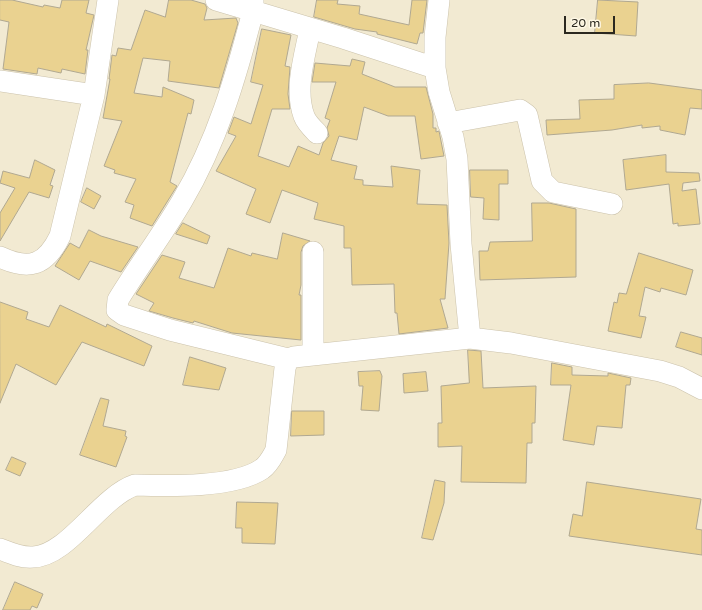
<!DOCTYPE html>
<style>
body{margin:0}
#map{position:relative;width:702px;height:610px;overflow:hidden;background:#f2ead2;font-family:"Varela Round",sans-serif}
canvas{display:block}
.scale{position:absolute;left:564px;top:16px;width:51px;height:18px;box-sizing:border-box;border:2px solid #2b281f;border-top:0;padding-left:5px;font-size:12px;line-height:14px;white-space:nowrap;color:#2b281f;-webkit-text-stroke:3px #fef7e4;paint-order:stroke}
</style>
<div id="map">
<canvas width="702" height="610"></canvas>
<div class="scale">20 m</div>
</div>
<script>
const c = document.querySelector('canvas').getContext('2d');
c.lineJoin = 'round';
function fillPath(path, color) { c.fillStyle = color; c.fill(path, 'evenodd'); }
function stroke(path, color, width, dash) { c.strokeStyle = color; c.lineWidth = width; c.lineCap = dash ? 'butt' : 'round'; c.setLineDash(dash || []); c.stroke(path); }
const building = new Path2D(`
 M0 0H12L43 7 44 5 60 8 62 0H89L86 13 94 15 86 50H88L85 74 62 69 61 73 38 68 37 74 3 69 9 22 0 20Z
 M169 0H191L205 4 207 8 204 20 236 18 238 23 219 88 168 81 170 61 143 58 134 93 162 97 163 87 194 100 191 114 188 113 170 182 177 186 152 226 130 218 134 205 125 202 136 179 114 173 115 170 104 166 122 121 103 118 110 79H109L112 55 116 56 118 48 131 50 145 10 165 17Z
 M317 0H338L337 4 360 6 359 14 409 25 412 0H427L423 33H420L417 44 377 34V32L355 29 314 17Z
 M598 0 638 2 636 36 595 33Z
 M262 29 291 35 285 66 290 67 288 94 290 109H272L258 156 289 167 298 146 319 155 323 143 329 136 327 128 330 120 325 118 336 82H312L315 63 350 66 352 59 365 62 362 74 395 87H426L433 114V128H436V132L439 131 444 156 421 159 415 116H388L364 107 357 140 339 136 331 160 357 166 354 179 363 180V185L393 187 391 166 420 170 417 204 447 205 449 243 445 299H440L448 328 399 334 397 313H395L394 284 352 285 351 248H344V226L314 219 318 203 282 190 270 223 246 214 256 189 216 171 236 136 228 133 234 117 251 124 263 85 251 82Z
 M649 83 702 90V109L690 108 685 135 660 130V126L642 128V125L612 130 547 135 546 120 580 119 579 100 614 99V85Z
 M666 155V172L699 173 700 181 683 183 682 191 696 189 700 224 678 226V223L673 224 669 184 626 190 623 160Z
 M35 160 55 170 50 185 53 186 49 198 29 192 0 241V213L15 188 0 183 3 171 29 178Z
 M470 170H508V184H499V220L483 219 484 198 471 197Z
 M87 188 101 196 94 209 81 202Z
 M532 203H549L576 209V277L480 280 479 251H488L490 242 532 241Z
 M183 223 210 236 207 244 176 234Z
 M89 230 101 236 138 247 121 272 90 261 79 280 55 266 70 243 79 248Z
 M283 233 310 241 303 246 301 252V285L299 295H301V340L232 333 194 321 193 323 173 318 149 311 154 303 136 294 162 255 185 262 179 278 214 288 228 248 251 256 252 253 277 259Z
 M639 253 693 270 686 295 661 288 660 292 645 287 639 316 646 317 641 338 608 331 614 302 617 303 619 293 626 294Z
 M0 302 28 312 26 319 49 327 60 305 106 327 107 324 152 346 144 366 82 342 56 385 16 364 0 403Z
 M681 332 702 338V355L676 347Z
 M468 350 481 351 483 388 536 386 535 423H532V443H527L526 483 461 482 462 446 438 447V423H442L441 386 469 383Z
 M190 357 226 368 219 390 183 385Z
 M552 363 572 367V375L608 376V373L631 378 630 385H626L622 428 597 426 594 445 563 440 571 385H551Z
 M380 371 382 376 379 411 361 410 363 386H359L358 372Z
 M426 372 428 391 404 393 403 374Z
 M101 398 109 400 103 426 126 431 125 436 127 437 116 467 80 455Z
 M292 411H324V435L291 436Z
 M12 457 26 463 20 476 6 470Z
 M435 480 445 482 444 503 433 540 422 538Z
 M587 482 701 499 696 529 702 530V555L569 536 573 514 582 516Z
 M237 502 278 503 275 544 242 543V528H236Z
 M15 582 43 594 37 608 32 606 30 610H3Z`);
fillPath(building, '#ead290');
stroke(building, '#b0a891', 1);
const street = new Path2D(`
 M216 0 253 11V0
 M439 0 435 37V68L439 92 453 137 457 159 461 244 470 338 511 343 660 371 679 377 702 389
 M310 29C305 55 294 89 304 116 306 122 312 128 317 133
 M0 81 94 95
 M448 123 520 110 527 115 542 181 553 192 612 204
 M0 257C30 271 46 265 60 236L94 95 108 0
 M313 355V252
 M288 359 170 330 124 315 117 310 118 300C138 267 162 235 182 201 217 142 236 77 253 11L343 38 435 68
 M0 549C10 553 21 558 33 557 68 556 100 497 135 485 169 486 234 488 262 469 269 464 272 457 276 450L285 368 288 359 294 357 470 338`);
stroke(street, '#cbc2ab', 22);
stroke(street, '#fff', 21);
</script>
